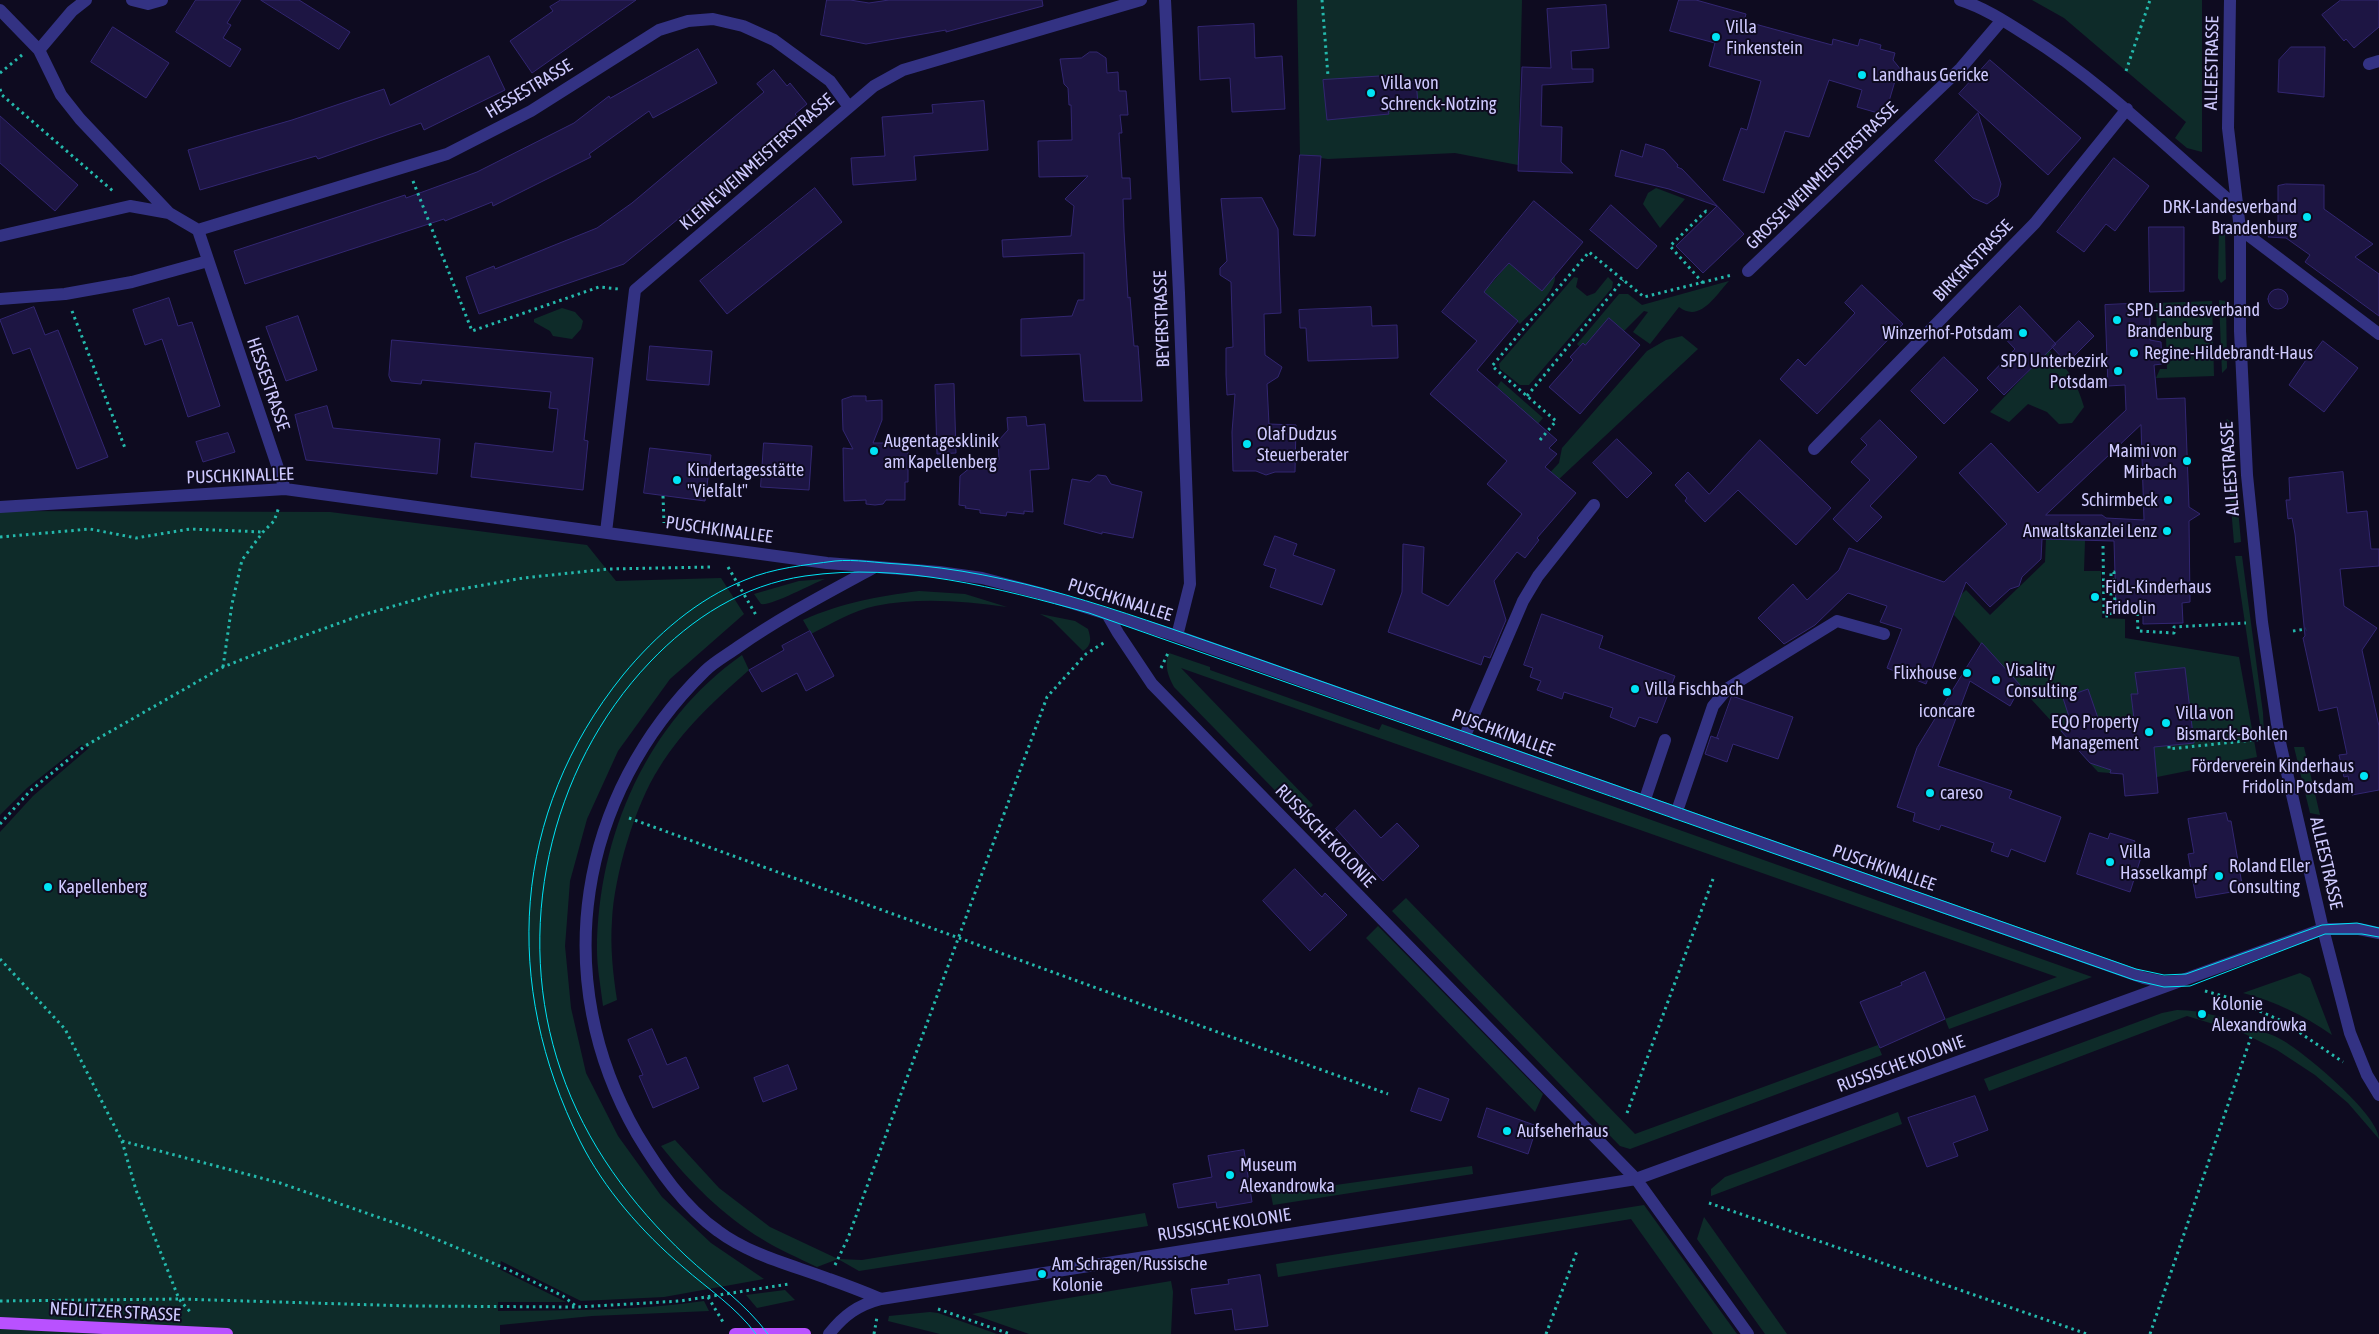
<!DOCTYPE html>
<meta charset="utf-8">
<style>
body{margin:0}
canvas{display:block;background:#0e0b20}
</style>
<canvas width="2379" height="1334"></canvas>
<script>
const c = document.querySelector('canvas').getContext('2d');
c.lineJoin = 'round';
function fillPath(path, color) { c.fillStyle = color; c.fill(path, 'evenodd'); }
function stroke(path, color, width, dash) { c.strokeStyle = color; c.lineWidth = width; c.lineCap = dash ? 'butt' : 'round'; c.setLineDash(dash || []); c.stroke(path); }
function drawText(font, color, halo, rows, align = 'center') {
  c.font = font + ' "Asap Condensed",sans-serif'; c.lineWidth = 4; c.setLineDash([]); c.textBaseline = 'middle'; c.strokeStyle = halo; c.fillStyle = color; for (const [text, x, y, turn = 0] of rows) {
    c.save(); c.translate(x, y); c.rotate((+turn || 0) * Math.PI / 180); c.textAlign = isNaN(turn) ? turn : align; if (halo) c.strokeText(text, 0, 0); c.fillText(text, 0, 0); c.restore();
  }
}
fillPath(new Path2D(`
 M1297 0H1522L1518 165 1455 153 1328 159 1300 155Z
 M2032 0H2202V152L2187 148 2175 138 2186 122 2064 18Z
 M1656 188 1685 199 1660 228 1643 204 1648 193Z
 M2219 227 2225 231 2226 279 2221 283 2218 278Z
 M1509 263 1542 290 1555 276C1556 292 1531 312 1520 324L1484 292Z
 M1574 277 1578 278 1576 287 1587 296 1595 293 1608 277 1613 282 1612 288 1529 385H1520L1500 369 1499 364Z
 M1729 281C1715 296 1700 323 1679 307L1650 344 1633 332 1648 312 1644 311 1624 331 1609 318 1585 345 1583 343 1580 347 1577 344 1619 294H1628L1642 305Z
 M2219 300 2226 301 2227 368 2222 373Z
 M2212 301 2214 376 2156 378 2160 369H2167L2166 336H2157L2156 303Z
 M562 308 575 312 583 321 581 329 572 339 553 336 550 331 534 322V319Z
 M1682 336 1698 349 1527 509 1517 508 1559 463 1562 448 1647 351 1666 340Z
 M2049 350C2068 369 2076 380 2084 407L2072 423 2059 424 2047 412 2028 404 2009 422 1990 412Z
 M1501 381 1543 418 1519 446 1502 431 1521 408 1497 387Z
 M2227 419 2230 421 2241 542 2234 543 2224 423Z
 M0 511 330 512 587 545 616 581 721 578 744 614 670 679 618 751 587 819 570 881 565 946 571 1008 586 1073 618 1136 662 1197 711 1243 764 1279 664 1297 581 1301 501 1261 499 1269 566 1302H498V1311C567 1310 636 1311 704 1301L709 1311 592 1316 500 1325V1334H0V832L33 796 89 748 81 745 27 788 0 815Z
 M2046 539 2085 540 2084 571H2101L2102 618 2125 619V638L2239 657 2257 757 2157 777 2098 772 1954 615 1955 612 1950 605 1966 590 1990 615 2045 562Z
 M2235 556H2242L2263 713 2264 736 2262 737Z
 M825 579C811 584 772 606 761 604L754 594 799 581Z
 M919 591 965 594 1007 607C963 601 919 597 875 606 854 610 831 624 811 634L803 620C844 602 876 597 919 591Z
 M1040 614 1075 621 1088 629C1091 639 1092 645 1083 651L1052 620Z
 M1169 653 1210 667V670L1379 730 1382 724 2092 977 1949 1029 1945 1019 2057 977 1181 668 1313 805 1301 817 1174 687C1168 676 1164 665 1169 653Z
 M742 655 749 670C716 699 683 729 659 768 635 805 614 876 612 920 610 947 613 974 617 1000L603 1006C601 988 597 968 597 950 598 835 647 722 742 655Z
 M2294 747H2304L2320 815 2310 813Z
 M1406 898 1635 1134 1878 1045 1882 1055 1630 1149 1620 1146 1392 911Z
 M1378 926 1543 1094 1535 1112 1366 938Z
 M2300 973 2310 978 2332 1035C2303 1015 2277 1002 2243 993Z
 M2177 1010C2205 1010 2227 1019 2254 1029 2263 1032 2274 1035 2282 1040 2304 1052 2379 1115 2379 1139L2348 1103 2315 1075 2277 1050 2243 1033 2187 1016 1989 1091 1984 1079 2162 1013Z
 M1898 1112 1902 1124 1711 1196V1189L1725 1177Z
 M675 1140 719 1188 770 1227 838 1259 862 1260 1145 1213 1148 1226 859 1271 838 1259 817 1267C799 1258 779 1250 762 1239 722 1215 689 1181 661 1146Z
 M1472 1166 1473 1174 1273 1205 1271 1194Z
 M1644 1205 1737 1334H1713L1631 1219 1278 1277 1276 1264Z
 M1704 1217 1787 1334H1765L1697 1239Z
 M1171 1281 1173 1292 1171 1334H1029L972 1314Z
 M785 1290 795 1300 757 1308 746 1295Z
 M930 1312 938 1313 997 1334H940L888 1321 889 1316Z`), '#0e2b29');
const building = new Path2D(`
 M196 0H241L227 23 231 25 223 38 241 49 230 67 176 32Z
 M261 0H299L350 32 339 49Z
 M561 0H636L532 73 510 41 553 11 550 7Z
 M827 0H850L869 3 889 0H1042L1043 6 946 32V30L866 44 821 35Z
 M1679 0H1696L1746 14 1744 21 1832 45 1833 39 1858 46 1860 39 1881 45 1880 49 1895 53 1893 60 1906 76 1895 81 1885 115 1857 107 1862 90 1829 80 1809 137 1785 131 1764 193 1723 180 1741 128 1747 130 1761 81 1709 66 1715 43 1670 31Z
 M2341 0H2379V27L2354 48 2346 39 2344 41 2322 15Z
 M1606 5 1609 48 1571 51 1572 69H1593V82L1542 85 1541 126 1562 127 1561 162 1573 173 1518 171 1522 67 1551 68 1547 9Z
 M1254 24 1255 58 1282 56 1285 109 1232 112 1230 78 1200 80 1198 27Z
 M113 27 169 63 146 98 91 62Z
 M2291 47H2325L2324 97 2278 92 2279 60Z
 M698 49 717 83 653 118 649 111 589 154 591 157 493 206 492 202 445 221 444 219 245 284 234 251 405 195 406 198 477 172 574 123 609 96 610 98Z
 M1090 52H1097L1106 58 1107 73 1118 72 1119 91H1126L1128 115H1120L1122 133H1119L1122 178H1130L1131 199H1123L1124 231 1128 298 1130 297 1134 346H1138L1142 401H1084L1080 354 1021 356V319L1072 316 1078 300H1084V253L1003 257 1002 240 1071 236 1074 206 1065 199 1088 176 1039 177 1038 141 1072 140 1071 105H1069L1068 88 1064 84 1060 59 1081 58Z
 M489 56 505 90 424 130 421 123 318 159 316 156 200 190 188 150 292 120 384 89 390 105Z
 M1990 60 2081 138 2048 175 1959 94Z
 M774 70 787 86 790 83 807 104 795 114 799 118 624 264 479 314 466 277 494 266 495 269 597 228 632 203 764 92 757 84Z
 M1386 76V80L1407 78V82L1416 81 1418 104 1409 105 1410 109 1388 111 1389 114 1327 120 1323 80Z
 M984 101 988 150 914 156 916 180 853 185 851 158 885 156 882 117 933 113 932 105Z
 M1978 113 2001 184 1998 196 1987 204 1973 198 1935 161Z
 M0 116 78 185 55 211 0 163Z
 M1646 144 1664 150 1678 165 1677 167 1682 169 1744 234 1703 273 1676 246 1717 206 1669 189 1615 176 1621 150 1642 157Z
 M1300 155 1321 156 1315 236 1294 235Z
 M2114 158 2149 186 2115 231 2106 224 2084 252 2057 232Z
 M2286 184 2324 185V209L2373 244 2355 257 2379 274V316L2305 262 2310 255 2286 238 2268 237 2278 223V186Z
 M815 188 842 222 727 314 700 281Z
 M1262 198 1278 229 1281 313 1264 314 1265 355 1282 367 1278 377 1267 384 1269 424 1296 425 1295 472H1275L1266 475 1256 471H1233L1232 432 1235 394 1227 395 1226 375V348L1233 347 1231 282 1220 275V268L1227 261 1221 199Z
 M1534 201 1583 242 1542 291 1509 263 1495 278 1484 292 1518 321 1477 370 1557 440 1549 448 1557 454 1545 467 1576 493 1537 538 1539 540 1525 558 1517 552 1494 581 1506 620 1490 658 1484 656 1481 665 1388 632 1402 592 1403 544 1424 547 1422 593 1448 606 1522 514 1487 484 1507 461 1430 394 1477 341 1442 312Z
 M1611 205 1657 246 1637 269 1590 230Z
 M2149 227H2184V291L2150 292Z
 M1862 285 1903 324 1817 414 1780 379 1798 359 1805 366 1855 313 1845 303Z
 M2268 299a10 10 0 1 1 20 0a10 10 0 1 1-20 0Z
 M169 298 178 326 192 322 220 406 188 417 162 339 145 345 133 310Z
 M2150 303V340L2161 342 2162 364 2154 365 2157 399 2185 398 2189 507 2200 514 2189 521 2190 602 2182 603 2183 623 2143 624V606L2116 607 2114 541 2042 539 2041 559 2022 577 2019 586 2010 589 1990 607 1966 582 1926 684 1887 668 1902 629 1880 622 1887 606 1848 593 1815 625 1784 644 1758 618 1793 584 1807 600 1839 570 1849 548 1944 582 2007 524 1959 473 1991 443 2038 493 2126 410 2125 385 2108 386 2105 305ZM2141 425 2144 520 2106 518 2102 515H2046Z
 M2020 306 2056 344 2004 395 1987 378 2015 349 1996 329Z
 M34 307 45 335 58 330 108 457 77 469 30 348 13 354 0 320Z
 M1371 307 1372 326 1397 325 1398 358 1308 361 1306 328H1300L1299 310Z
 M298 316 317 370 286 381 266 327Z
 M1609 318 1640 345 1580 414 1549 387 1573 360 1570 357 1583 343 1585 345Z
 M2079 321 2094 336 2067 363 2052 347Z
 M392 340 593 358 584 440 588 441 583 490 471 477 475 443 553 452 558 409 549 408 551 392 422 380 421 384 391 381 389 376Z
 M2323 341 2358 368 2324 412 2289 385 2310 354 2311 356Z
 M650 346 712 351 709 385 647 380Z
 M1944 357 1978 390 1944 424 1911 391Z
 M954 384 956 453 937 454 935 385Z
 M853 396H866V401L882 400V420L873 443H908V482H905V500H886L883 504 875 505 866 504V500L844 501 843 448 853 449 843 430 842 400Z
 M327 406 333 428 440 439 437 474 306 460 295 415Z
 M1026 417 1027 426 1045 424 1049 469 1030 470 1033 512 1024 511V514L1007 512 1006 516 980 513V510L965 508 966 506 959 505 960 476 982 458 999 460 998 441 1008 430 1007 418Z
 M1880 420 1917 457 1870 506 1882 517 1857 542 1833 519 1870 480 1851 462 1867 445 1861 439Z
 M228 433 235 452 203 462 196 442Z
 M1617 439 1652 473 1627 498 1593 463Z
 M1760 440 1831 508 1796 545 1738 490 1705 522 1685 501 1687 498 1675 485 1688 472 1709 494Z
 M764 443 812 446 809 490 761 487Z
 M650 448 711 455 705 501 644 493Z
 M2343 472 2347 513 2367 511 2371 549H2379V566L2340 569 2344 606 2377 628 2362 650 2379 726V790L2352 795 2348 776 2344 777 2339 755 2347 754 2337 707 2319 711 2303 638 2305 636 2295 534 2292 518 2288 519 2286 500H2290L2289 478Z
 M1098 475 1106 476 1111 484 1142 492 1133 538 1102 532V534L1064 524 1072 479 1089 482Z
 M1275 536 1297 544 1293 555 1335 570 1322 605 1270 587 1276 569 1264 565Z
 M1542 614 1603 636 1599 648 1675 676 1657 723 1639 717 1635 727 1610 717 1613 708 1564 692 1562 699 1537 690 1541 681 1530 677 1533 668 1524 665Z
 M810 631 834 676 806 691 797 673 762 692 749 670 784 650 782 646Z
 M1982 643 2021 686 2010 706 1970 681 1938 766 2012 791 2009 798 2061 817 2045 862 2011 849 2008 857 1991 851 1994 843 1941 825 1939 830 1913 821 1915 813 1897 807 1917 748Z
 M2185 668 2194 743 2154 747 2158 793 2125 796 2123 774 2110 773 2111 770 2090 763 2061 731 2073 729 2063 698 2088 689 2100 724 2134 719 2131 694H2138L2135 673Z
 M1732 696 1793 717 1778 759 1733 744 1727 762 1705 754 1711 736 1719 739 1717 738Z
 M1355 810 1381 838 1397 823 1419 846 1383 881 1336 829Z
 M2226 813 2228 821H2231L2243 890 2196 898 2188 854 2194 853 2188 819Z
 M2090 833 2108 839 2110 833 2135 841 2132 847 2143 851 2130 892 2077 874Z
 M1295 869 1322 897 1325 893 1347 915 1310 951 1263 901Z
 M1925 972 1945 1019 1880 1048 1860 1002 1902 985 1901 983Z
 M652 1029 667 1065 686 1057 699 1088 653 1108 639 1076 643 1075 628 1040Z
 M788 1065 797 1089 763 1102 754 1078Z
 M1419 1088 1449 1099 1441 1121 1411 1111Z
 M1975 1096 1988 1130 1953 1143 1958 1156 1927 1167 1908 1118Z
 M1487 1108 1537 1126 1528 1154 1478 1137Z
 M1244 1150 1252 1202 1217 1208 1216 1202 1178 1208 1173 1184 1212 1177 1208 1156Z
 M1260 1275 1268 1326 1235 1330 1232 1309 1195 1314 1191 1289 1229 1284 1228 1280Z`);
fillPath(building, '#1d1543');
stroke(building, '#322671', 1);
stroke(new Path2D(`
 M1322 0 1328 76
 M2126 71 2150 0
 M0 73 22 55
 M0 89 2 95 114 192
 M413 181 472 331 599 287 619 289
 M1703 283 1670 246 1706 211 1709 214
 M72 311 125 448
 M1527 396 1623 280
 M1540 440 1556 421 1492 366 1589 252 1644 297 1732 275
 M663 496 664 523
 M0 537 90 529 136 538 190 529 263 532
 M2103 546 2104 616H2111V572H2114L2115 610H2137
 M728 567 756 615
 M2137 607 2138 631 2174 633V627L2246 623
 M2293 631 2306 629
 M223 667 232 604 242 560 263 532 274 521 279 507
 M1161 668 1169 651
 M2169 746V749L2263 739
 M629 818 1388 1094
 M0 824 30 791 85 746 223 667 281 644 359 616 439 593 523 578 608 569 714 567
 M0 959 65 1029 122 1141 136 1190 179 1299 192 1314
 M2205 991 2230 998 2284 1022 2343 1062
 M1627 1113 1713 879
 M122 1141 280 1183 415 1230 509 1270 563 1296 577 1307
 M1709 1203 2087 1334
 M835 1265 848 1238 1047 697 1086 654 1105 642
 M708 1297 723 1322
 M0 1301 179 1299 411 1306 578 1307 680 1301 789 1284
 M938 1309 1010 1334
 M874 1334 877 1317
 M1546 1334 1577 1251
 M2150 1334 2251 1037`), '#24b9ac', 3, [2.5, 4]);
stroke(new Path2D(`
 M132 0 148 4 162 0
 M1165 0 1179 293 1190 584 1177 636
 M1960 0C1985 8 2006 22 2028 36 2105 84 2168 149 2237 207
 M2230 0 2228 128 2240 229V331L2247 475 2262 622 2279 738 2322 925 2350 1033 2367 1075 2379 1095
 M0 10 39 50 61 95 80 119 169 213
 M39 50 72 11 86 0
 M2369 64 2379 61
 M2240 229 2379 334
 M198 230 447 154 531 111 659 30 688 21 713 19 743 26 774 40 830 81 849 107
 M0 236 130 206 169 213 198 230 285 489
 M1748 271 1961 68 2002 20
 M0 299 65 294 132 282 208 261
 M1814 449 2035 223 2127 109
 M0 507 285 489 827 563 939 572 982 578 1040 593 1177 636 2144 978 2164 982 2179 981
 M606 532 635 290 874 86 903 70 1141 0
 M873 568C827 593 781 617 738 647 727 655 714 662 705 671 577 796 548 979 637 1134 658 1169 684 1207 718 1231 750 1255 792 1265 829 1279 846 1285 864 1292 881 1299
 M1107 614 1118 633 1152 684 1636 1179 1748 1334
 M1464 738 1523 601 1538 576 1594 505
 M1644 802 1665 740
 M1676 814 1713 706 1728 688 1837 621 1884 634
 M829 1334C844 1315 858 1305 881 1299L1636 1179 2323 929H2359L2379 933`), '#333283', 12);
stroke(new Path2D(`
 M0 1323 227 1334
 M735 1334H805`), '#b951ff', 12);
stroke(new Path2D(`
 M756 1334C736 1307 708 1289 683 1267 642 1232 604 1189 580 1141 502 984 511 814 623 675 656 635 697 599 745 580 773 568 805 565 835 561 855 559 878 563 899 564 1012 571 1120 611 1227 648L2136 969 2164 975 2186 974 2322 925 2357 923 2379 928
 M768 1334C745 1303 714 1282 686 1256 631 1204 586 1144 561 1071 513 932 548 769 650 662 692 618 743 585 805 576 901 562 998 588 1089 613L2134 980 2164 987 2190 986 2325 934H2362L2379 937`), '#00e4f5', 1);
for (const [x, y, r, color] of [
 [1716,37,5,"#00e4f5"],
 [1862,75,5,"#00e4f5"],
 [1371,93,5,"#00e4f5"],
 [2307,217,5,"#00e4f5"],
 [2117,320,5,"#00e4f5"],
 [2023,333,5,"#00e4f5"],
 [2134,353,5,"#00e4f5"],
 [2118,371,5,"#00e4f5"],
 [1247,444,5,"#00e4f5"],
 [874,451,5,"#00e4f5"],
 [2187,461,5,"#00e4f5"],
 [677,480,5,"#00e4f5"],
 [2168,500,5,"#00e4f5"],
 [2167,531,5,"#00e4f5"],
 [2095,597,5,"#00e4f5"],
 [1967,673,5,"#00e4f5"],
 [1996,680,5,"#00e4f5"],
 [1635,689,5,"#00e4f5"],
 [1947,692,5,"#00e4f5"],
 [2166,723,5,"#00e4f5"],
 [2149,732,5,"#00e4f5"],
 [2364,776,5,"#00e4f5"],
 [1930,793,5,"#00e4f5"],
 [2110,862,5,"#00e4f5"],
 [2219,876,5,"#00e4f5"],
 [48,887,5,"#00e4f5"],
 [2202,1014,5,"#00e4f5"],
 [1507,1131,5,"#00e4f5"],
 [1230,1175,5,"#00e4f5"],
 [1042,1274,5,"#00e4f5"]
]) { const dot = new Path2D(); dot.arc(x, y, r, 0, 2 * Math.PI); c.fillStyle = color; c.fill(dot); stroke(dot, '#0e0b20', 2); }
drawText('18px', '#cfcaff', '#0e0b20', [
 ["Villa",1726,27],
 ["Finkenstein",1726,48],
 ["Landhaus Gericke",1872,75],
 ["Villa von",1381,83],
 ["Schrenck-Notzing",1381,104],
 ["DRK-Landesverband",2297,207,"right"],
 ["Brandenburg",2297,228,"right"],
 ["SPD-Landesverband",2127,310],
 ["Brandenburg",2127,331],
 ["Winzerhof-Potsdam",2013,333,"right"],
 ["Regine-Hildebrandt-Haus",2144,353],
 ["SPD Unterbezirk",2108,361,"right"],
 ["Potsdam",2108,382,"right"],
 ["Olaf Dudzus",1257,434],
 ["Steuerberater",1257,455],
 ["Augentagesklinik",884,441],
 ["am Kapellenberg",884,462],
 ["Maimi von",2177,451,"right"],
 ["Mirbach",2177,472,"right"],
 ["Kindertagesstätte",687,470],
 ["\"Vielfalt\"",687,491],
 ["Schirmbeck",2158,500,"right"],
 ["Anwaltskanzlei Lenz",2157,531,"right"],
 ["FidL-Kinderhaus",2105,587],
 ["Fridolin",2105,608],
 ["Visality",2006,670],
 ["Consulting",2006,691],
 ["Flixhouse",1957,673,"right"],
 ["Villa Fischbach",1645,689],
 ["iconcare",1947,711,"center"],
 ["Villa von",2176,713],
 ["Bismarck-Bohlen",2176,734],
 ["EQO Property",2139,722,"right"],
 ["Management",2139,743,"right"],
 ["Förderverein Kinderhaus",2354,766,"right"],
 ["Fridolin Potsdam",2354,787,"right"],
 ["careso",1940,793],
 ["Villa",2120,852],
 ["Hasselkampf",2120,873],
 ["Roland Eller",2229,866],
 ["Consulting",2229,887],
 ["Kapellenberg",58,887],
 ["Kolonie",2212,1004],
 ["Alexandrowka",2212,1025],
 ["Aufseherhaus",1517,1131],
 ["Museum",1240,1165],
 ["Alexandrowka",1240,1186],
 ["Am Schragen/Russische",1052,1264],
 ["Kolonie",1052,1285]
], 'left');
drawText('18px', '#cfcaff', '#0e0b20', [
 ["ALLEESTRASSE",2212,63,-89],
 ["HESSESTRASSE",529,89,-31],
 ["KLEINE WEINMEISTERSTRASSE",757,162,-41],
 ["GROSSE WEINMEISTERSTRASSE",1822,176,-44],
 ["BIRKENSTRASSE",1973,261,-46],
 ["BEYERSTRASSE",1162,319,-92],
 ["HESSESTRASSE",268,384,71],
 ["ALLEESTRASSE",2230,469,-94],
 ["PUSCHKINALLEE",240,476,-2],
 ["PUSCHKINALLEE",719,530,8],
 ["PUSCHKINALLEE",1120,600,17],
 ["PUSCHKINALLEE",1503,733,20],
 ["RUSSISCHE KOLONIE",1325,836,46],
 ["ALLEESTRASSE",2326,863,77],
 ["PUSCHKINALLEE",1884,868,19],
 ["RUSSISCHE KOLONIE",1901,1064,-20],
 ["RUSSISCHE KOLONIE",1224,1225,-9],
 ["NEDLITZER STRASSE",115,1312,3]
]);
</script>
